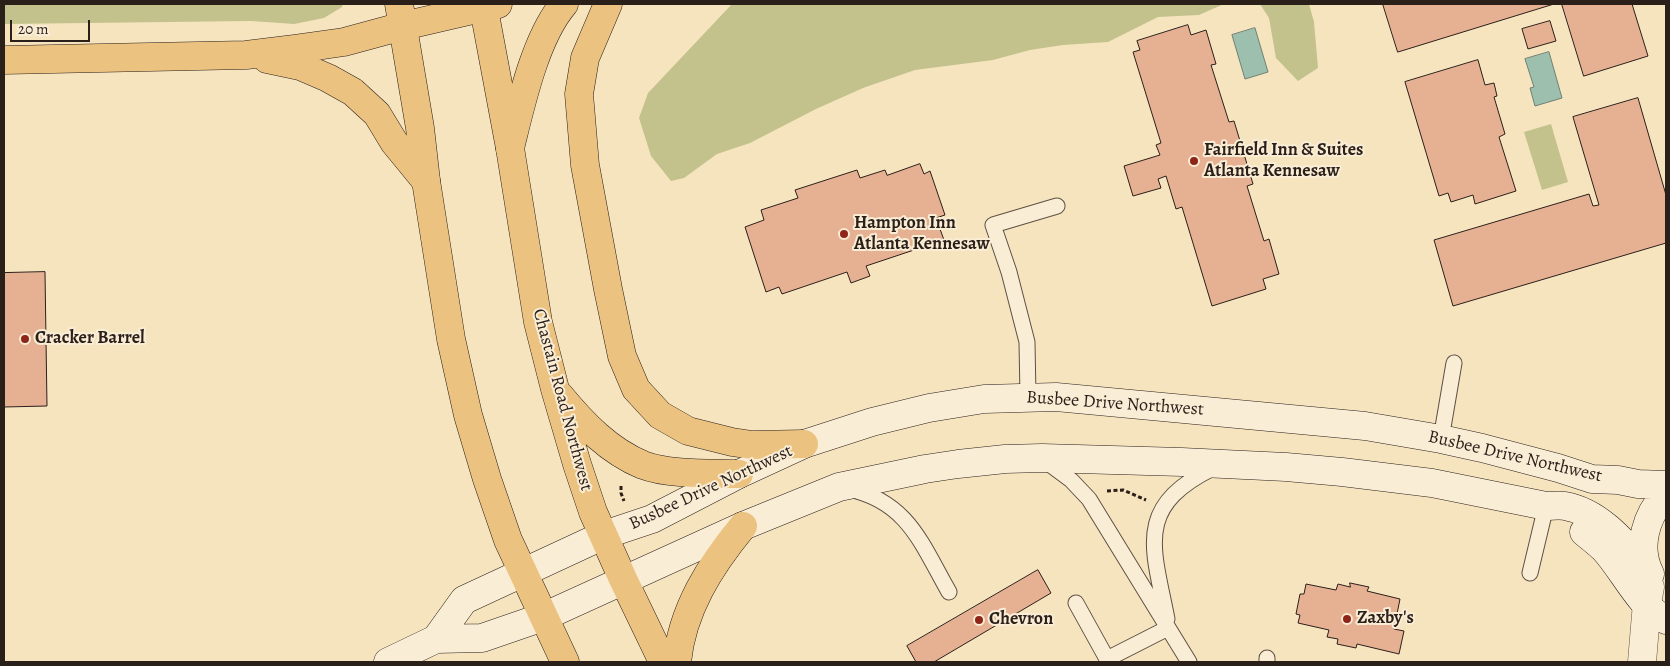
<!DOCTYPE html>
<style>
body{margin:0}
#map{position:relative;width:1670px;height:666px;overflow:hidden;background:#f6e4bf;font-family:Alegreya,serif}
canvas{display:block}
.frame{position:absolute;inset:0;border:5px solid #2b1f1a;pointer-events:none}
.scale{position:absolute;left:10px;top:20px;width:80px;height:22px;box-sizing:border-box;border:2px solid #2b1f1a;border-top:0;padding-left:6px;font-size:15px;line-height:18px;white-space:nowrap;color:#2b1f1a;-webkit-text-stroke:4px #f9edd5;paint-order:stroke}
</style>
<div id="map">
<canvas width="1670" height="666"></canvas>
<div class="frame"></div>
<div class="scale">20 m</div>
</div>
<script>
const c = document.querySelector('canvas').getContext('2d');
c.lineJoin = 'round';
function fillPath(path, color) { c.fillStyle = color; c.fill(path, 'evenodd'); }
function stroke(path, color, width, dash) { c.strokeStyle = color; c.lineWidth = width; c.lineCap = dash ? 'butt' : 'round'; c.setLineDash(dash || []); c.stroke(path); }
function drawText(font, color, halo, rows, align = 'center') {
  c.font = font + ' Alegreya,serif'; c.lineWidth = 4; c.setLineDash([]); c.textBaseline = 'middle'; c.strokeStyle = halo; c.fillStyle = color; for (const [text, x, y, turn = 0] of rows) {
    c.save(); c.translate(x, y); c.rotate((+turn || 0) * Math.PI / 180); c.textAlign = isNaN(turn) ? turn : align; if (halo) c.strokeText(text, 0, 0); c.fillText(text, 0, 0); c.restore();
  }
}
fillPath(new Path2D(`
 M4 4H343L342 7 324 18 294 24 251 21 4 24Z
 M732 4H1224L1199 15 1158 17 1108 42 1063 45 1030 50 993 60 915 70 863 88 816 109 750 143 717 154 684 178 671 181 651 156 639 118 648 93Z
 M1260 4H1309L1314 22 1318 68 1298 81 1276 58 1269 18Z
 M1551 124 1568 182 1542 190 1524 132Z`), '#c4c28c');
const water = new Path2D(`
 M1255 28 1268 72 1245 79 1232 35Z
 M1549 52 1562 98 1535 106 1530 88 1534 87 1525 59Z`);
fillPath(water, '#9dbfae');
stroke(water, '#6f7f73', 1);
const building = new Path2D(`
 M1383 4H1554L1398 52Z
 M1562 4H1632L1648 56 1584 76Z
 M1550 21 1556 41 1528 49 1522 29Z
 M1188 25 1191 35 1206 30 1216 64 1211 65 1229 122 1234 121 1253 184 1247 186 1264 241 1269 239 1279 274 1263 279 1266 289 1212 306 1182 207 1176 209 1166 176 1158 179 1161 188 1133 196 1124 166 1160 155 1156 145 1161 143 1133 52 1140 50 1137 41Z
 M1478 60 1485 85 1494 83 1497 96 1494 97 1505 134 1499 137 1516 191 1475 204 1473 195 1451 202 1448 193 1439 196 1405 82Z
 M1638 98 1666 195V243L1453 306 1434 240 1589 194 1593 206 1599 205 1573 117Z
 M920 164 924 174 930 171 945 215 936 218 944 240 866 266 870 276 851 283 847 272 782 294 779 287 766 292 745 227 764 220 761 210 798 198 795 190 857 170 860 178 885 170 887 175Z
 M45 272 47 406 4 407V273Z
 M1038 570 1051 593 934 662H916L907 646Z
 M1350 583 1369 587 1367 591 1400 599 1394 629 1404 631 1399 654 1357 644 1356 648 1337 644 1338 639 1327 637 1329 630 1298 623 1300 615 1296 614 1300 594H1304L1306 584 1336 590 1338 584 1350 587Z`);
fillPath(building, '#e6b093');
stroke(building, '#2b1f1a', 1);
const lane = new Path2D(`
 M1028 397 1027 342 1009 272 993 225 1057 206
 M1441 439 1454 363
 M1044 460 1071 480 1089 499 1189 662
 M848 489C908 501 922 545 949 592
 M1530 573 1546 506
 M1076 603 1107 659 1168 628
 M1167 619C1153 547 1134 507 1213 468
 M1267 662V658`);
const street = new Path2D(`
 M1642 662 1647 603 1650 587`);
const secondary = new Path2D(`
 M1584 532C1591 538 1598 543 1605 550 1624 571 1640 607 1666 620
 M1650 574C1636 547 1646 515 1666 494
 M436 639 464 600 604 535 652 519 739 474 804 444 872 422 929 408 984 399 1056 397 1365 426 1441 439 1482 448 1558 468 1592 479 1618 480 1638 484 1666 485
 M388 662 436 639 482 638 543 617 743 526 839 487 925 469 958 464 1005 459 1042 458 1182 462 1286 467 1342 472 1432 483 1546 506C1552 506 1559 505 1565 506 1600 512 1626 545 1648 570`);
const primary = new Path2D(`
 M399 4 420 128 426 181 451 339 468 415 487 479 508 540 565 662
 M483 4 510 148 538 322 555 389 577 464 593 512 623 579 663 662
 M560 396C583 424 609 451 643 465 669 475 711 473 739 474
 M677 662C682 610 710 566 743 526`);
const highway = new Path2D(`
 M608 4 585 58 579 94 585 165 608 289 622 356 636 389 660 415 688 431 732 442 752 445 804 444
 M267 59 300 66 328 78 353 92 377 114 394 142 426 181
 M4 60 246 55 295 49 344 42 403 26 498 4
 M510 148C521 104 535 38 564 4`);
stroke(lane, '#5e5043', 17);
stroke(street, '#5e5043', 29);
stroke(secondary, '#2b1f1a', 29);
stroke(primary, '#2b1f1a', 29);
stroke(highway, '#2b1f1a', 29);
stroke(new Path2D(`
 M621 486V493L624 501
 M1107 491 1123 490 1146 500`), '#2b1f1a', 3, [4, 2.5]);
stroke(lane, '#f9edd5', 15);
stroke(street, '#f9edd5', 28);
stroke(secondary, '#f9edd5', 28);
stroke(primary, '#ebc280', 28);
stroke(highway, '#ebc280', 28);
for (const [x, y, r, color] of [
 [1194,161,5,"#8f2418"],
 [844,234,5,"#8f2418"],
 [25,339,5,"#8f2418"],
 [1347,619,5,"#8f2418"],
 [979,620,5,"#8f2418"]
]) { const dot = new Path2D(); dot.arc(x, y, r, 0, 2 * Math.PI); c.fillStyle = color; c.fill(dot); stroke(dot, '#f9edd5', 2); }
drawText('bold 18px', '#2b1f1a', '#f9edd5', [
 ["Fairfield Inn & Suites",1204,151],
 ["Atlanta Kennesaw",1204,172],
 ["Hampton Inn",854,224],
 ["Atlanta Kennesaw",854,245],
 ["Cracker Barrel",35,339],
 ["Zaxby's",1357,619],
 ["Chevron",989,620]
], 'left');
drawText('18px', '#2b1f1a', '#f9edd5', [
 ["Chastain Road Northwest",562,400,75],
 ["Busbee Drive Northwest",1115,404,4],
 ["Busbee Drive Northwest",1515,457,13],
 ["Busbee Drive Northwest",711,488,-25]
]);
</script>
